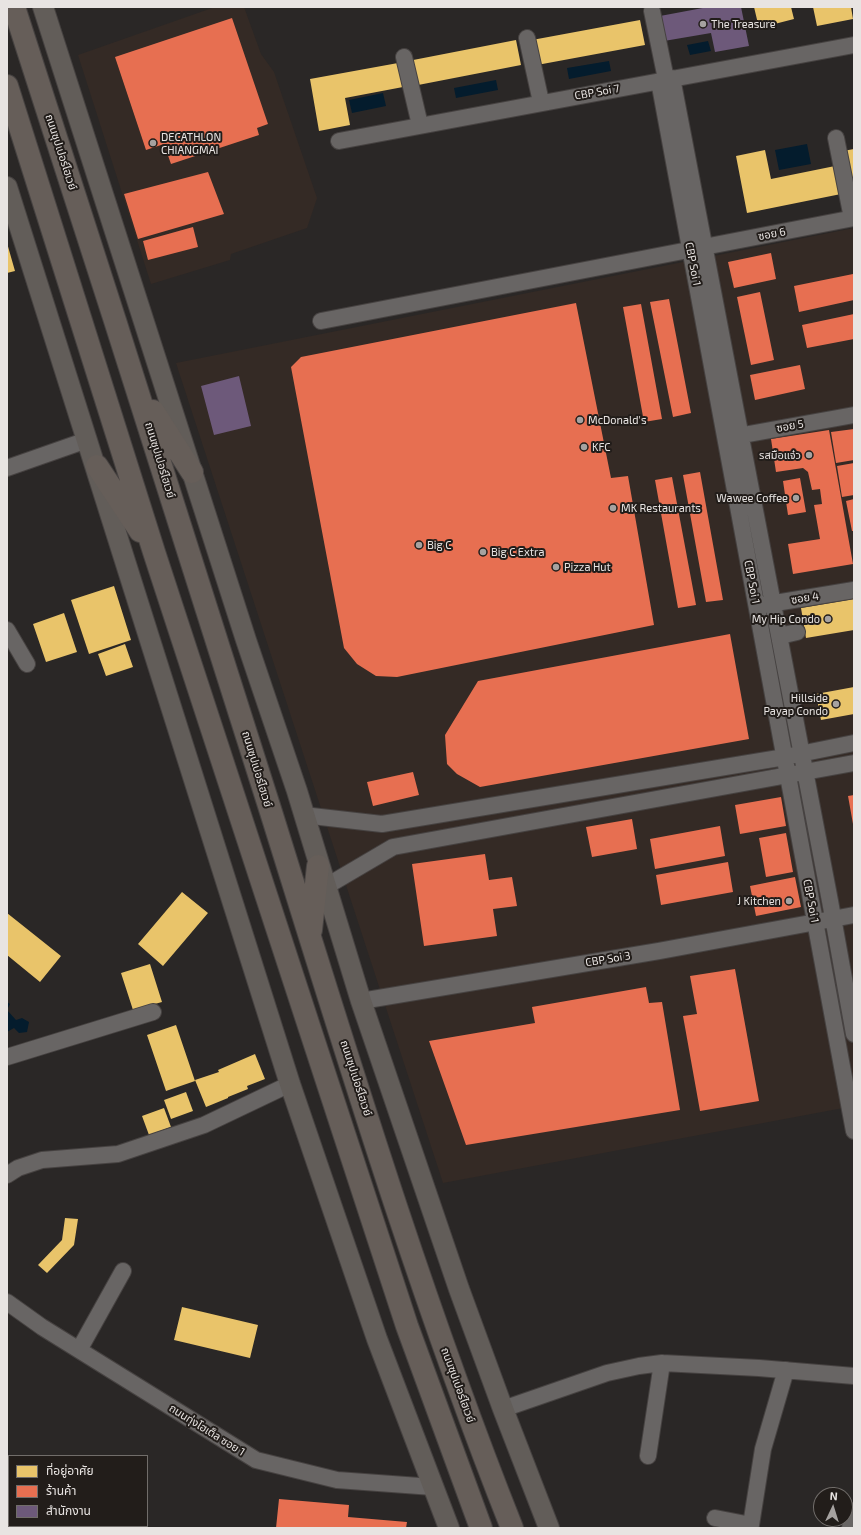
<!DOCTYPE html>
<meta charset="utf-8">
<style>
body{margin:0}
#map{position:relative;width:861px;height:1535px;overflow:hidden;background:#2a2726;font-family:"Exo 2","Noto Sans Thai",sans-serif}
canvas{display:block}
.frame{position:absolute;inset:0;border:8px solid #e8e4e2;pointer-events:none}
.legend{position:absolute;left:8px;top:1455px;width:140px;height:72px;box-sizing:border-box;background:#221d1a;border:1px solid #716d6a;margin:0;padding:5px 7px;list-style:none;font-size:12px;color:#e8e4e2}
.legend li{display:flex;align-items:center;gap:8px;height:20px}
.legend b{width:20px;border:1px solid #716d6a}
.north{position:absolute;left:813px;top:1487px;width:40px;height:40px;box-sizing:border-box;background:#221d1a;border:1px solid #716d6a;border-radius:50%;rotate:4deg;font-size:11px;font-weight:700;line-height:16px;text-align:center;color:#e8e4e2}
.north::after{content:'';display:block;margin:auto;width:14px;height:18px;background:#a6a2a0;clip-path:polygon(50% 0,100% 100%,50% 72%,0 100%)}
</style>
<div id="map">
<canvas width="861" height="1535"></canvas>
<div class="frame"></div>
<ul class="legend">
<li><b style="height:11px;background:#e9c46a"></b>ที่อยู่อาศัย</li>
<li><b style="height:11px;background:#e76f51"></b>ร้านค้า</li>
<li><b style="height:11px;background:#6d597a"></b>สำนักงาน</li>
</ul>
<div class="north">N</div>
</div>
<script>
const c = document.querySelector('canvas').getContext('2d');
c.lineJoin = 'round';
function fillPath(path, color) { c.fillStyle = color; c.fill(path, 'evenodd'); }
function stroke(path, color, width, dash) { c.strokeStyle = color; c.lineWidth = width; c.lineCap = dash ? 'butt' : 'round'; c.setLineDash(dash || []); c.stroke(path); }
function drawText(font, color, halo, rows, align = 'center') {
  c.font = font + ' "Exo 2","Noto Sans Thai",sans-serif'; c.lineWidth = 4; c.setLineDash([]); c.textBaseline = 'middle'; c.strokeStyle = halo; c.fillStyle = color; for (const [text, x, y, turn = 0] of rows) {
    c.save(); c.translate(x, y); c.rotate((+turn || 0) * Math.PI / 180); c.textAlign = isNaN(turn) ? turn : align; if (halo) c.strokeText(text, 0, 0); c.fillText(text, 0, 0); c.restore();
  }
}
fillPath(new Path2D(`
 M215 7H244L261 54 274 72 317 198 307 228 231 254 230 260 151 284 78 55Z
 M854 228V1106L443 1183 176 363Z`), '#342a25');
fillPath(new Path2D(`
 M708 41 711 51 690 55 687 45Z
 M609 61 611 71 569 79 567 68Z
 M496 80 498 90 456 98 454 88Z
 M383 93 386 106 352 113 349 100Z
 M807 144 811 164 779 170 775 150Z
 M7 1002 10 1004 7 1010 16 1020 22 1018 29 1022 27 1032 19 1033 14 1028 7 1032Z`), '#041c2d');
fillPath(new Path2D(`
 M754 7H791L794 19 759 28Z
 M813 7H851L853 19 817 26Z
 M640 20 645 45 537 65 532 40Z
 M516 40 521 65 413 86 408 61Z
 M398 63 403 87 345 98 350 125 319 131 310 79Z
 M854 149V194L843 151Z
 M765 150 771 179 835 166 841 194 747 213 736 156Z
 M7 243 15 271 7 273Z
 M114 586 131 640 89 654 71 600Z
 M854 599V630L806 638 801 608Z
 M64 613 77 652 46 662 33 624Z
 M125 644 133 667 106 676 98 654Z
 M854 687V714L821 720 816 694Z
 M182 892 208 913 163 966 138 944Z
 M7 913 61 956 40 982 7 955Z
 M150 964 162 1002 133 1010 121 973Z
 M176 1025 195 1081 166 1091 147 1035Z
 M255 1054 265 1079 247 1086 248 1089 228 1097V1098L206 1107 195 1080 219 1072 218 1070Z
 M186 1092 193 1111 171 1119 164 1100Z
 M164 1108 171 1127 149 1135 142 1116Z
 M65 1218 78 1219 74 1245 47 1273 38 1265 62 1240Z
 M182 1307 258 1325 250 1358 174 1340Z`), '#e9c46a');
fillPath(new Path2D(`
 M232 18 268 124 257 128 259 135 171 164 164 144 146 150 115 57Z
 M208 172 224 214 138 239 124 194Z
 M193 227 198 247 148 260 143 241Z
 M771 253 776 279 734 288 728 262Z
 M853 274 854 300 799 312 794 286Z
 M760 292 774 360 751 365 737 297Z
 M669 299 691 413 673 417 650 302Z
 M576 303 611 478 628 476 654 625 397 677 376 676 357 664 344 648 291 367 301 357Z
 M641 304 662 419 644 422 623 307Z
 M854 314V339L807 348 802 325Z
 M800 365 805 389 755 400 750 375Z
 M854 429V460L836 463 831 432Z
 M829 430 853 564 793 574 788 544 820 539 814 505 822 504 820 489 812 490 808 472 803 468 776 472 771 439Z
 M854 463V495L842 497 837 466Z
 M700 472 723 600 706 602 683 475Z
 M672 477 696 605 678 608 655 480Z
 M800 478 806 512 788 515 783 481Z
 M854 499V531H852L846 501Z
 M730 634 749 739 480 787 457 774 447 764 445 735 478 681Z
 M413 772 419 795 373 806 367 782Z
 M854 795V824H853L848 796Z
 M781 797 786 826 740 834 735 805Z
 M632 819 637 849 592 857 586 827Z
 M720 826 725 856 655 869 650 839Z
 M786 833 793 872 766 877 759 838Z
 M485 854 489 880 512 877 517 906 493 909 497 936 424 946 412 864Z
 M728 862 733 892 661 905 656 875Z
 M795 877 801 907 756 916 750 886Z
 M735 969 759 1101 700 1111 683 1016 697 1014 690 976Z
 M646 987 649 1003 662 1002 680 1110 466 1145 429 1041 535 1023 532 1007Z
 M279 1499 349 1505 348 1517 407 1522 406 1528H276Z`), '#e76f51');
fillPath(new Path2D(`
 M708 7H741L749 46 715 52 711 33 664 41 660 16Z
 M239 376 251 426 214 435 201 386Z`), '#6d597a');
const minor = new Path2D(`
 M652 11 666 79
 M527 38 541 102
 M404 57 420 125
 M672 78 830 901 854 1034
 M659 81 854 1131
 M836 138 852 218
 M339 141 854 45
 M321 321 854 218
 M732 437 854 415
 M7 468 87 440
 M763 605 854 590
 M7 630 27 664
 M780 636 797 632
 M303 815 382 824 785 757 854 743
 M325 887 393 847 854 763
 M361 1001 659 951 854 915
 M7 1057 153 1012
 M7 1175 18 1168 42 1160 118 1154 204 1125 290 1084
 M7 1302 42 1327 256 1460 337 1480 433 1487
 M79 1350 123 1271
 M503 1409 607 1373 639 1366 662 1363 759 1368 854 1376
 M648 1456 662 1363
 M715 1518 751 1525 763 1449 786 1370
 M850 1528 854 1511`);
const major = new Path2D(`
 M43 7 246 640 297 791 361 1001 459 1289 503 1409 549 1528
 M7 187 290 1084 377 1339 449 1528`);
const highway = new Path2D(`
 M14 7C101 275 186 543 271 812 346 1052 419 1294 512 1528
 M7 86 154 552 407 1326 481 1528
 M153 411 192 472
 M97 466 140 531
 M311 930 318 866`);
stroke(minor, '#464241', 18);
stroke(major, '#464241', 22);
stroke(highway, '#464241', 24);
stroke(minor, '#686564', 16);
stroke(major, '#625d59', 20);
stroke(highway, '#665e59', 22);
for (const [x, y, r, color] of [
 [703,24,4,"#a6a2a0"],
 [153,143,4,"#a6a2a0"],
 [580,420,4,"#a6a2a0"],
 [584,447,4,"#a6a2a0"],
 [809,455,4,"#a6a2a0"],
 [796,498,4,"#a6a2a0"],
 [613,508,4,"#a6a2a0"],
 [419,545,4,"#a6a2a0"],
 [483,552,4,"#a6a2a0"],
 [556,567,4,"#a6a2a0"],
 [828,619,4,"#a6a2a0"],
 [836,704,4,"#a6a2a0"],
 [789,901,4,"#a6a2a0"]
]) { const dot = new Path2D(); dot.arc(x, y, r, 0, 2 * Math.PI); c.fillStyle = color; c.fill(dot); stroke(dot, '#221d1a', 1.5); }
drawText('11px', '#e8e4e2', '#221d1a', [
 ["The Treasure",711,24],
 ["DECATHLON",161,137],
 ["CHIANGMAI",161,150],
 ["McDonald's",588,420],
 ["KFC",592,447],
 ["รสมือแจ๋ว",801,455,"right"],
 ["Wawee Coffee",788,498,"right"],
 ["MK Restaurants",621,508],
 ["Big C",427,545],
 ["Big C Extra",491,552],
 ["Pizza Hut",564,567],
 ["My Hip Condo",820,619,"right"],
 ["Hillside",828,698,"right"],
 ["Payap Condo",828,711,"right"],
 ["J Kitchen",781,901,"right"]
], 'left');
drawText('11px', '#e8e4e2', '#221d1a', [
 ["CBP Soi 7",597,92,-10],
 ["ถนนซุปเปอร์ไฮเวย์",61,152,72],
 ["ซอย 6",772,234,-11],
 ["CBP Soi 1",693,264,79],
 ["ซอย 5",790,426,-10],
 ["ถนนซุปเปอร์ไฮเวย์",160,460,73],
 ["CBP Soi 1",752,582,79],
 ["ซอย 4",805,598,-9],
 ["ถนนซุปเปอร์ไฮเวย์",257,769,73],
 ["CBP Soi 1",811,901,79],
 ["CBP Soi 3",608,959,-9],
 ["ถนนซุปเปอร์ไฮเวย์",356,1078,72],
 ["ถนนซุปเปอร์ไฮเวย์",458,1385,70],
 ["ถนนทุ่งโฮเต็ล ซอย 1",207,1430,32]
]);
</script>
